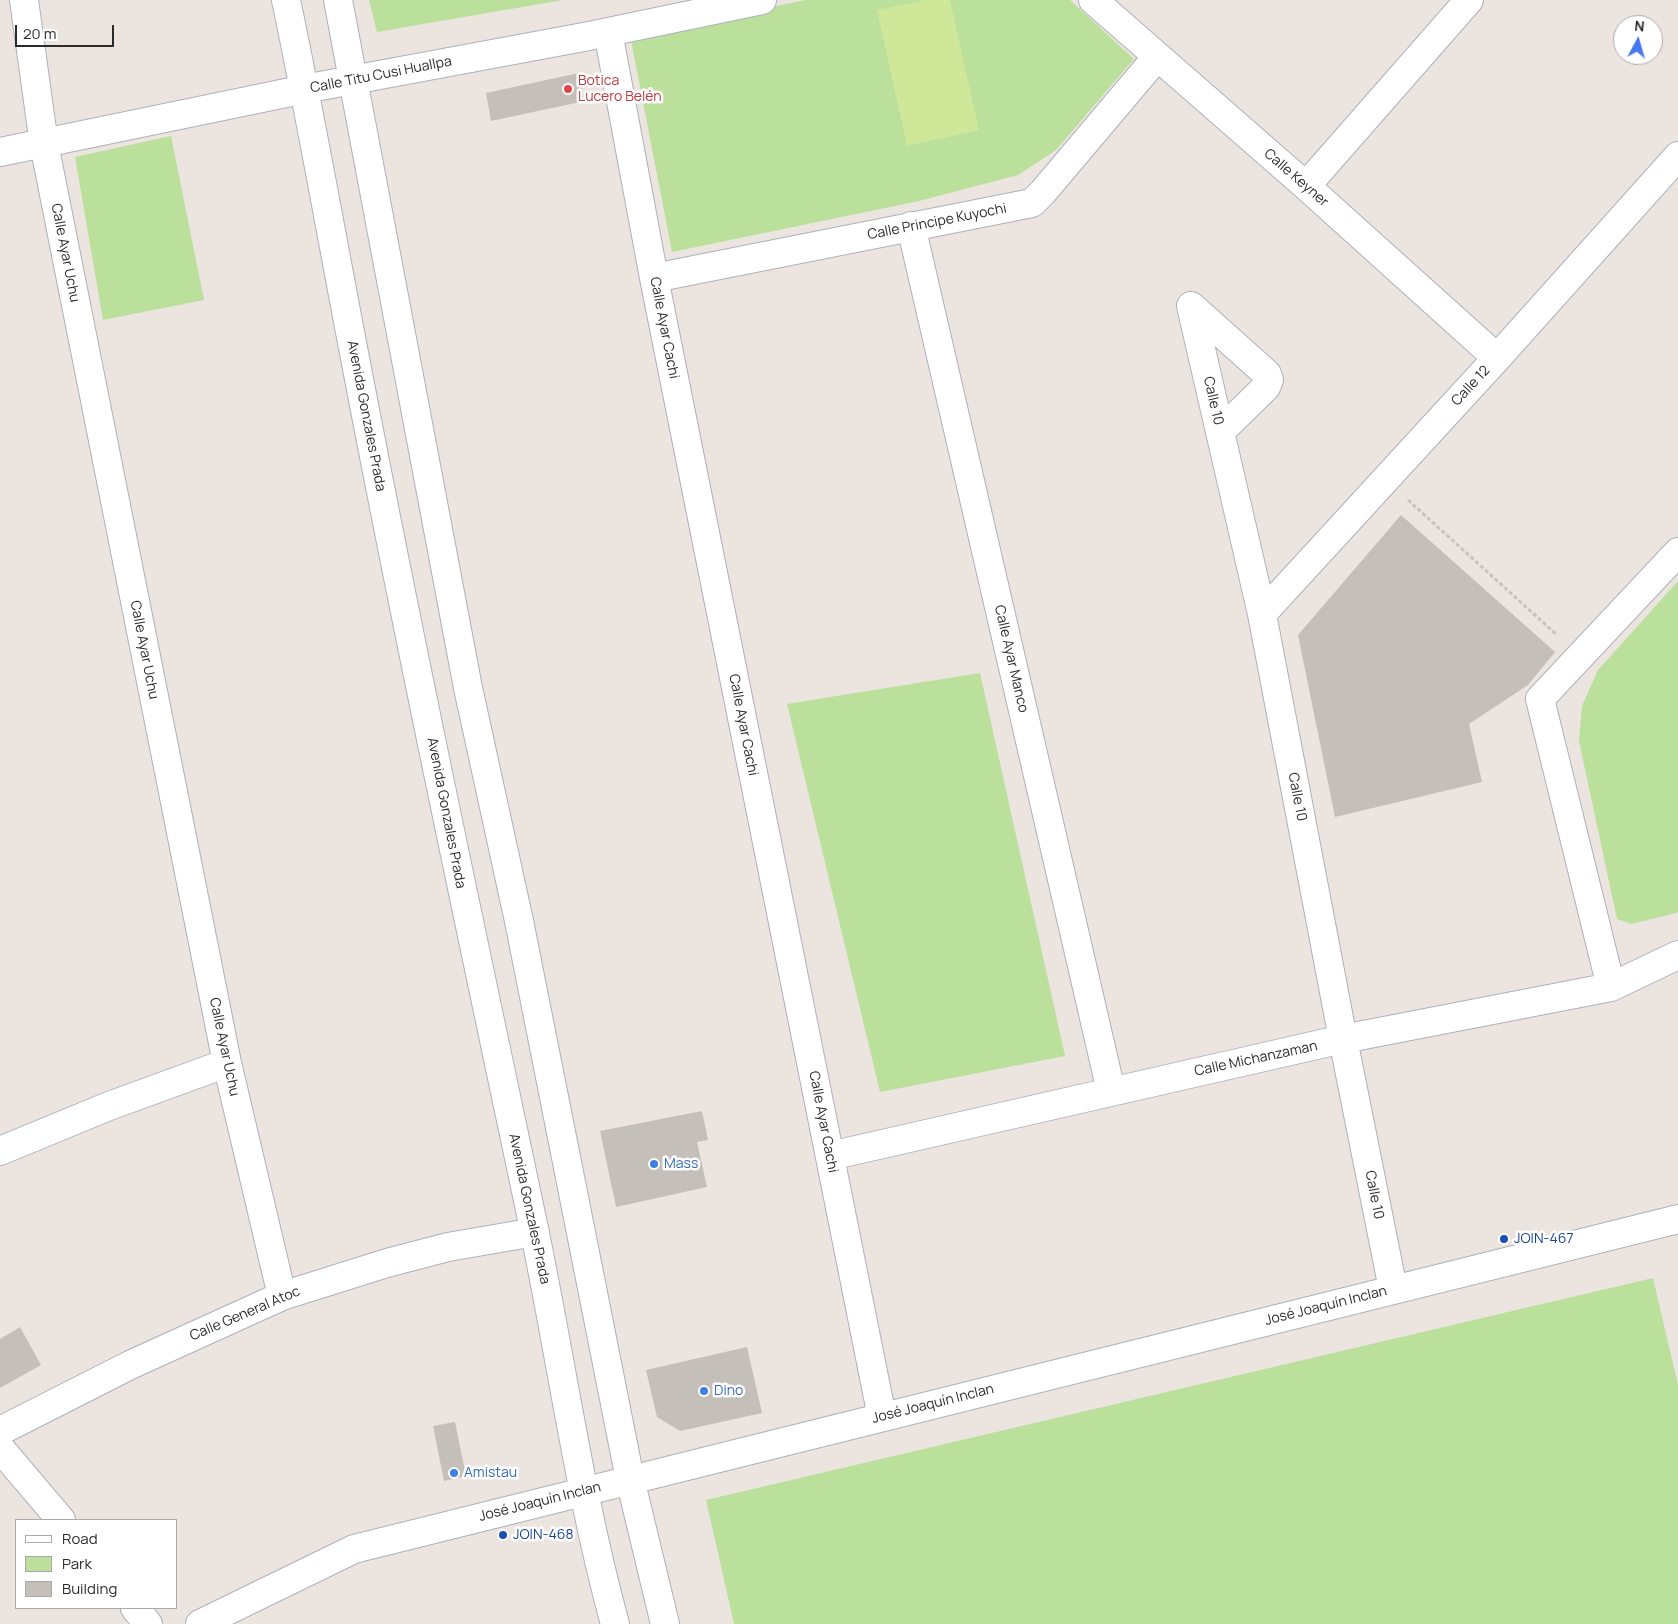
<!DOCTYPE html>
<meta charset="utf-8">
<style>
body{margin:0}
#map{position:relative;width:1678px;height:1624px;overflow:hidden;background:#ece4de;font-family:Manrope,sans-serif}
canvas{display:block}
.legend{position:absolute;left:15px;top:1519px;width:162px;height:90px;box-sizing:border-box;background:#fff;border:1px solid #aaa;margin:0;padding:6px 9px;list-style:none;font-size:15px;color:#2b2b2b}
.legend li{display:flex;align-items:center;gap:10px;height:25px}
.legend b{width:25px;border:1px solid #aaa}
.north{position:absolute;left:1613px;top:15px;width:50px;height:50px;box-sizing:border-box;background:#fff;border:1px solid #aaa;border-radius:50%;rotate:6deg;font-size:14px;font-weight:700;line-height:20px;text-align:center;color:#2b2b2b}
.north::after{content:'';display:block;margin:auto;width:18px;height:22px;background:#4577f2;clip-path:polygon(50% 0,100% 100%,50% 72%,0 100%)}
.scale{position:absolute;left:15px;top:25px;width:99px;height:22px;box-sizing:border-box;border:2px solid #2b2b2b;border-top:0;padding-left:6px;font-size:15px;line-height:18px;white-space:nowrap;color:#2b2b2b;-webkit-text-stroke:4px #fff;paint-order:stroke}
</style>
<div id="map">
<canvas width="1678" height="1624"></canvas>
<ul class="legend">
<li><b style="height:6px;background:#fff"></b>Road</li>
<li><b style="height:14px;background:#bae09c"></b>Park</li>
<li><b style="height:14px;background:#c5bfb9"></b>Building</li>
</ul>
<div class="north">N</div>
<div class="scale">20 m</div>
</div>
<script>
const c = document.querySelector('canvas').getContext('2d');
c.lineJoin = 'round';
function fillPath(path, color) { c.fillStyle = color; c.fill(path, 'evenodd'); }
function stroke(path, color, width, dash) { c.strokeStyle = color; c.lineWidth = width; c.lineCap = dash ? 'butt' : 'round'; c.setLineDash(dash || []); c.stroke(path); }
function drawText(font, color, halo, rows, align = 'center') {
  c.font = font + ' Manrope,sans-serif'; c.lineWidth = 5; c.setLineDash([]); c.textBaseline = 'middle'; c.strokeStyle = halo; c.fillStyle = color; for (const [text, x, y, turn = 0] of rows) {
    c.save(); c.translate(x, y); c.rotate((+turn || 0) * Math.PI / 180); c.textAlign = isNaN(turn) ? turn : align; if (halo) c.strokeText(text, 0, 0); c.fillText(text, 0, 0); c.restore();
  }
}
fillPath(new Path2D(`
 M369 0H563L377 32Z
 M806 0H1070L1134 59 1056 150 1018 175 919 201 672 252 630 35Z
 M171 136 204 300 103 320 75 157Z
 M1678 581V912L1676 913 1631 924 1617 919 1579 741 1582 706 1598 670Z
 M980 673 1065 1056 880 1092 787 704Z
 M1653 1278 1678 1385V1624H734L706 1500Z`), '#bae09c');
fillPath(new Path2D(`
 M925 0H950L979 130 907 146 877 10Z`), '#cee799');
fillPath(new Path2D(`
 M579 73 585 101 491 121 486 93Z
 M1401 515 1555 652 1528 685 1469 724 1482 782 1335 817 1298 635Z
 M702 1111 708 1140 697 1142 707 1187 616 1207 600 1131Z
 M20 1327 41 1365 0 1388V1339Z
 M747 1347 762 1413 680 1431 657 1417 646 1370Z
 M455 1422 466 1476 444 1481 433 1426Z`), '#c5bfb9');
const minor = new Path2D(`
 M24 0 44 144 227 1063 282 1296
 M1093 0 1306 186 1497 358
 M608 32 654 278 882 1417
 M0 152 315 87 589 36 762 0
 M1306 186 1469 0
 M911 226 1111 1091
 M654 278 1032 203 1043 192 1157 57
 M1191 306 1262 614 1343 1039 1393 1289
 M1191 306 1267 374 1269 380 1266 387 1220 432
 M1262 614 1497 358 1678 156
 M1611 987 1540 699 1678 552
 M0 1151 109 1106 227 1063
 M830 1156 1343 1039 1611 987 1678 955
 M0 1431 130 1365 282 1296 387 1263 448 1247 535 1232
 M0 1448 61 1520
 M135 1608 148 1624
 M200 1624 354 1549 1678 1219`);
const tertiary = new Path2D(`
 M286 0C313 128 335 256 360 384 414 665 474 945 533 1224 561 1357 579 1493 615 1624
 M338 0 468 688 519 921 630 1479 665 1624`);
stroke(minor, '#aeb1bb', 30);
stroke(tertiary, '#aeb1bb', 30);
stroke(new Path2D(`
 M1408 500 1557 635`), '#c4c4c4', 3, [4, 2.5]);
stroke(minor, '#fff', 28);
stroke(tertiary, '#fff', 28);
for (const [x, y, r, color] of [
 [568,89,5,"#e0444e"],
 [654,1164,5,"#3f7fe0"],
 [1504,1239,5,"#1a4fb4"],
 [704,1391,5,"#3f7fe0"],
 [454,1473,5,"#3f7fe0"],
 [503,1535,5,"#1a4fb4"]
]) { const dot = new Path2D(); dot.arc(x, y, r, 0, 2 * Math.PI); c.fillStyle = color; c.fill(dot); stroke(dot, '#fff', 2); }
drawText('14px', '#2b2b2b', '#fff', [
 ["Calle Titu Cusi Huallpa",381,75,-11],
 ["Calle Keyner",1296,178,41],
 ["Calle Principe Kuyochi",937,222,-11],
 ["Calle Ayar Uchu",65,253,79],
 ["Calle Ayar Cachi",664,328,79],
 ["Calle 12",1471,386,-47],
 ["Calle 10",1213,401,77],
 ["Avenida Gonzales Prada",366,416,79],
 ["Calle Ayar Uchu",144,650,79],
 ["Calle Ayar Manco",1011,659,77],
 ["Calle Ayar Cachi",743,725,79],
 ["Calle 10",1297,797,79],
 ["Avenida Gonzales Prada",446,813,79],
 ["Calle Ayar Uchu",224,1047,78],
 ["Calle Michanzaman",1256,1059,-12],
 ["Calle Ayar Cachi",823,1122,79],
 ["Calle 10",1374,1195,79],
 ["Avenida Gonzales Prada",529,1209,78],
 ["José Joaquín Inclan",1326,1306,-14],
 ["Calle General Atoc",245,1314,-23],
 ["José Joaquín Inclan",933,1404,-14],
 ["José Joaquín Inclan",540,1502,-14]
]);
drawText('14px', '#be3a42', '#fff', [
 ["Botica",578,81],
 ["Lucero Belén",578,97]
], 'left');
drawText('14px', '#366cbe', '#fff', [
 ["Mass",664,1164],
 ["Dino",714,1391],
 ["Amistau",464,1473]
], 'left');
drawText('14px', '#164399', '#fff', [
 ["JOIN-467",1514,1239],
 ["JOIN-468",513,1535]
], 'left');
</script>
